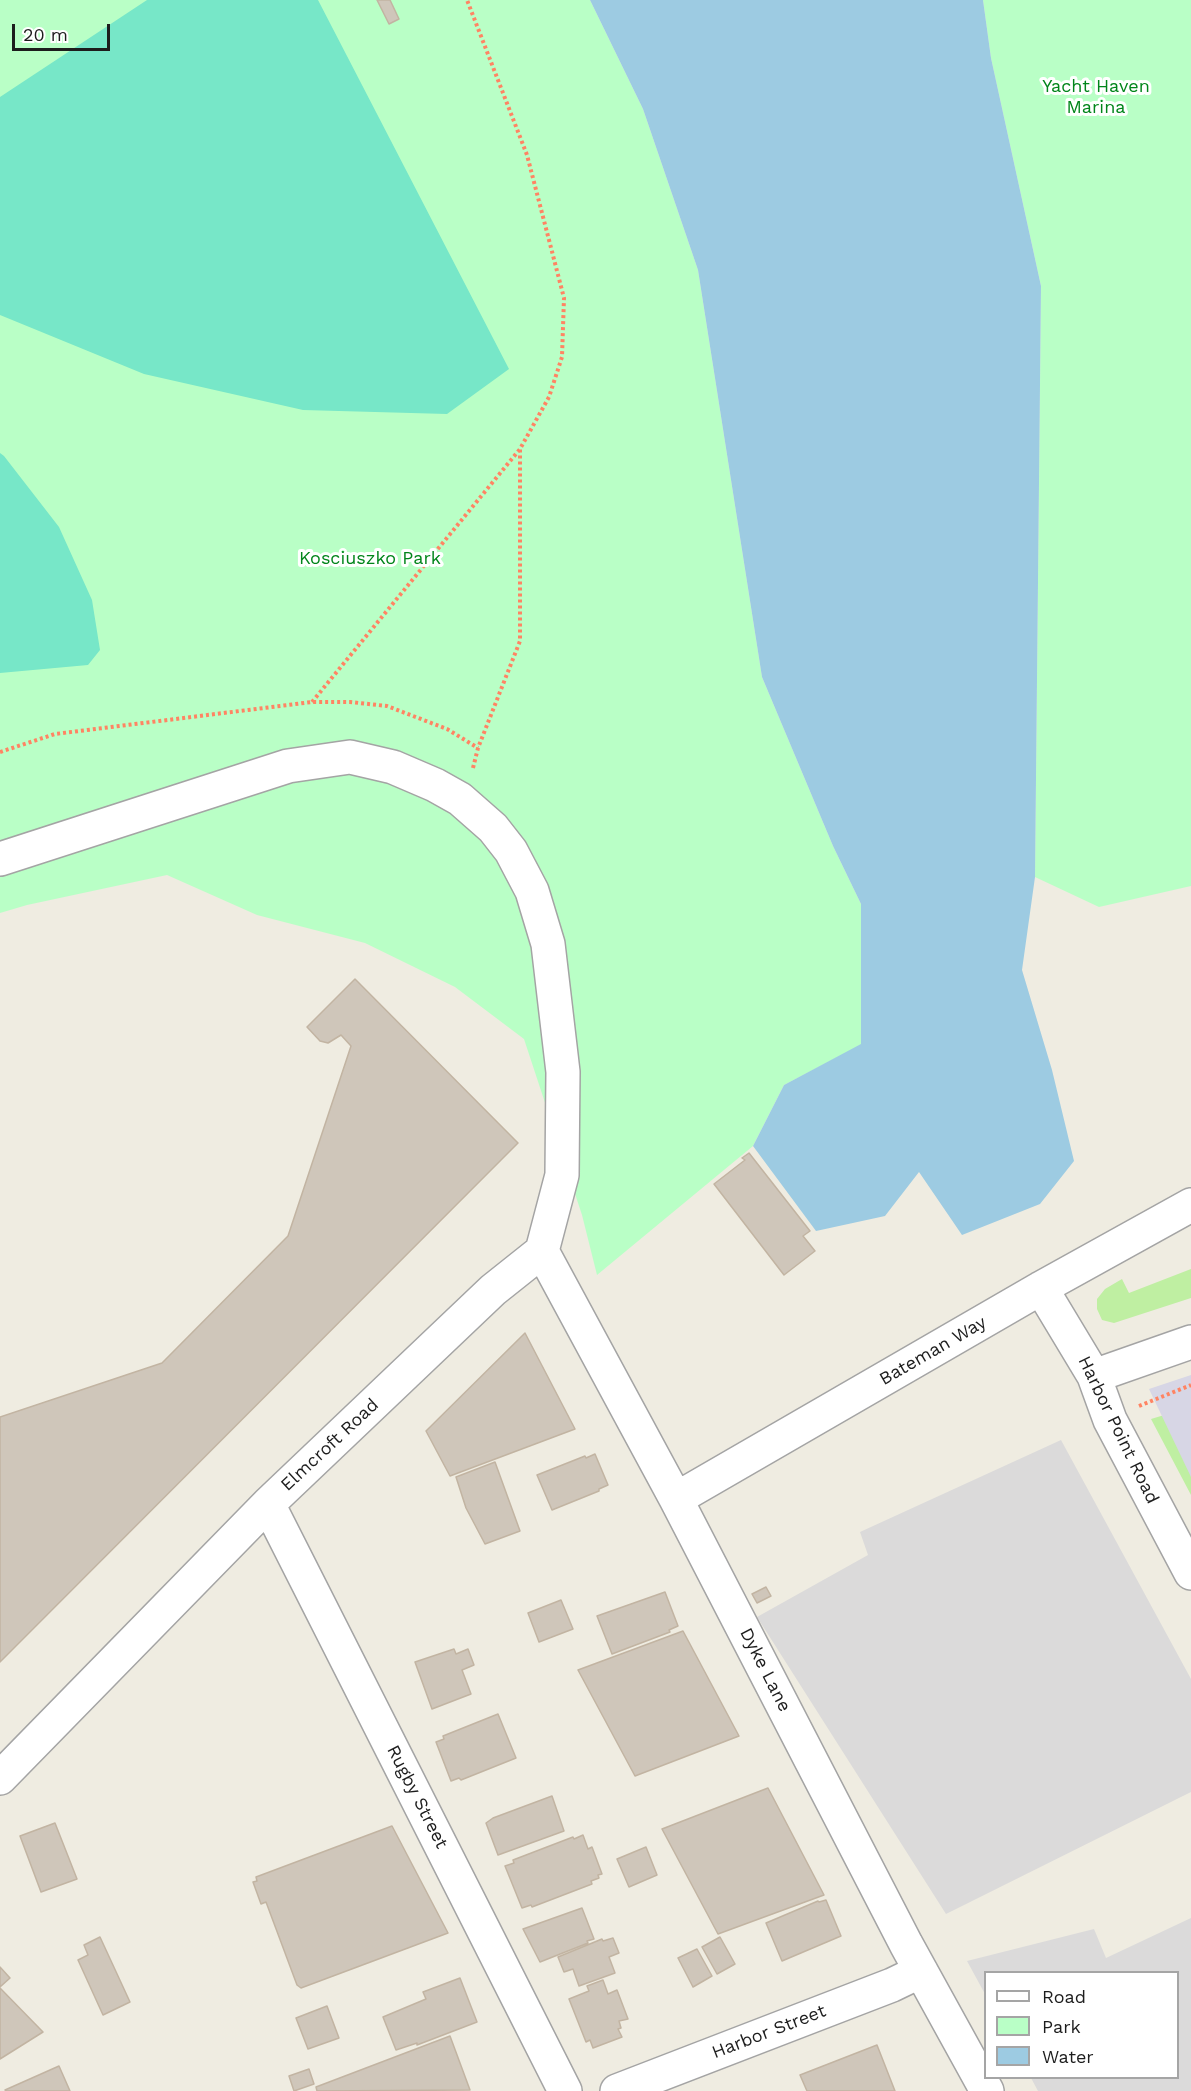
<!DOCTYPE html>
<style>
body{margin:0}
#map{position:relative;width:1191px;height:2091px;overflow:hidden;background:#efece1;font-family:"Work Sans",sans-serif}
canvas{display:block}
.legend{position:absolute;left:984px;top:1971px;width:195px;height:108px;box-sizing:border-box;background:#fff;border:2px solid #a5a5a5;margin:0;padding:8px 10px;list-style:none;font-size:18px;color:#1d1d1d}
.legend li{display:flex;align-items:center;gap:12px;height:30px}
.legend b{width:30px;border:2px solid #a5a5a5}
.scale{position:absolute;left:12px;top:24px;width:98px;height:27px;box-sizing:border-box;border:3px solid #1d1d1d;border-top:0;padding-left:8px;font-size:18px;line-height:21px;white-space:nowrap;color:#1d1d1d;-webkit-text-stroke:4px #fff;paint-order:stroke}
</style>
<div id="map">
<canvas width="1191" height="2091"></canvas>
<ul class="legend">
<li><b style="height:8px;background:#fff"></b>Road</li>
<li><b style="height:16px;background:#b9ffc6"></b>Park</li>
<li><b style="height:16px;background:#9dcbe2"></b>Water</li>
</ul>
<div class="scale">20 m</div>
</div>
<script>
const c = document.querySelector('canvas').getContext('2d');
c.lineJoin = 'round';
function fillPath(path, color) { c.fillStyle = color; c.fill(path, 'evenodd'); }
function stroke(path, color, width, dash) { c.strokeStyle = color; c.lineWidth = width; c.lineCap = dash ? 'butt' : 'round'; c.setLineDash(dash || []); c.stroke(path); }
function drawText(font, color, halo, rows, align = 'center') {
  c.font = font + ' "Work Sans",sans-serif'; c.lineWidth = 6; c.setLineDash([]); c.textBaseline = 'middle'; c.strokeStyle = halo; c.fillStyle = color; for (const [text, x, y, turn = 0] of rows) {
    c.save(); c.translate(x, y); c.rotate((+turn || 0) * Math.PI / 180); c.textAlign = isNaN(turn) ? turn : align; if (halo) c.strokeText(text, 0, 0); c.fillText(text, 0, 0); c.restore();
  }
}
fillPath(new Path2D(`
 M1061 1440 1191 1679V1792L946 1914 757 1617 868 1555 860 1532Z
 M1191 1918V2091H1038L1031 2078H1178V1972H986L985 1994 967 1961 1094 1929 1106 1958Z`), '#dbdada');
fillPath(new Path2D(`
 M1191 1269V1298L1114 1323 1102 1320 1097 1309V1299L1105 1289 1122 1279 1129 1293Z
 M1191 1407V1495L1151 1419Z`), '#bfefa2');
fillPath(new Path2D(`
 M0 0H590L643 109 698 270 762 677 833 846 861 904V1045L784 1085 753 1146 597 1275 582 1215 524 1039 455 987 365 943 257 915 167 875 27 905 0 913Z
 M983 0H1191V886L1099 907 1035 877 1041 286 991 58Z`), '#b9ffc6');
fillPath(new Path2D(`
 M147 0H318L509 369 447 414 303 410 144 374 0 315V97Z
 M0 453 4 456 59 527 92 600 100 650 88 665 0 673Z`), '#77e7c8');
fillPath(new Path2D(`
 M1191 1375V1477L1149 1389Z`), '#d7d6e5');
fillPath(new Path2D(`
 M590 0H983L991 58 1041 286 1035 877 1022 970 1052 1070 1074 1161 1040 1204 962 1235 919 1172 885 1216 816 1231 753 1146 784 1085 861 1044V904L833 846 762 677 698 270 643 109Z`), '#9dcbe2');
const building = new Path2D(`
 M377 0H390L399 19 389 24Z
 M355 979 518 1143 0 1662V1417L162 1363 288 1236 351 1046 341 1035 328 1043 320 1041 307 1027Z
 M749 1153 810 1231 803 1236 815 1251 784 1275 714 1184 745 1160 742 1158Z
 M525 1333 575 1429 450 1476 426 1431Z
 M595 1454 608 1485 599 1489V1491L552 1510 537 1475 585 1456 586 1458Z
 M495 1462 520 1531 485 1544 466 1508 456 1477Z
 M766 1587 771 1596 757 1603 752 1594Z
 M665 1592 678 1626 669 1630 670 1632 612 1654 597 1616Z
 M561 1600 573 1629 539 1642 528 1613Z
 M683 1631 739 1736 635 1776 578 1670Z
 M454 1649 456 1654 468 1649 474 1665 462 1670 471 1694 432 1709 415 1662Z
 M498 1714 516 1758 461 1780 459 1778 451 1781 436 1742 444 1739 443 1736Z
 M768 1788 824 1895 718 1934 662 1829Z
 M552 1796 564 1831 498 1855 486 1823 493 1818Z
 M55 1823 77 1879 41 1892 20 1836Z
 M392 1826 448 1933 301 1988 297 1985 266 1902 261 1904 253 1882 257 1881 256 1877Z
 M583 1835 588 1849 592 1847 602 1874 598 1875 599 1878 591 1881 592 1884 532 1907 531 1905 522 1908 505 1866 514 1863 513 1860 573 1837 574 1839Z
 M646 1847 657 1875 629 1887 617 1859Z
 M826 1900 841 1936 782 1961 766 1923 818 1901 819 1902Z
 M582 1908 594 1939 587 1941 588 1943 540 1962 523 1929Z
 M100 1937 130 2002 103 2015 78 1960 88 1955 84 1945Z
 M720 1937 735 1964 717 1974 702 1947Z
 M613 1938 619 1953 609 1957 615 1973 579 1986 573 1969 564 1972 558 1957 602 1939 603 1941Z
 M697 1949 712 1976 693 1987 678 1958Z
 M0 1967 10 1978 0 1987Z
 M460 1978 477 2022 417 2045V2043L396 2050 383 2017 426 1999 423 1992Z
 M603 1980 608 1994 617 1990 628 2019 619 2021 621 2028 618 2029 622 2037 593 2048 590 2040 586 2042 569 1999 589 1991 587 1986Z
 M0 1988 43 2032 0 2059Z
 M327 2006 339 2038 308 2049 296 2018Z
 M450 2036 470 2090 317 2091 316 2087Z
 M877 2045 895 2091H807L800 2075Z
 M59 2066 70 2091H6L5 2090Z
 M309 2069 314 2084 294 2091 289 2076Z`);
fillPath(building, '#cfc6ba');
stroke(building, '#c2b4a2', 1.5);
const minor = new Path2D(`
 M0 859 288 766 350 757 393 767 435 785 460 799 493 828 511 851 532 891 548 944 563 1072 562 1175 542 1251 493 1290 268 1504 0 1778
 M542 1251 676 1499 906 1944 987 2091
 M1041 1288 1094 1376 1110 1420 1191 1573
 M1094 1376 1191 1342
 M676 1499 1041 1288 1191 1205
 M268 1504 565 2091
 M617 2091 892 1985 921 1971`);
stroke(minor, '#a4a4a4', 36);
stroke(new Path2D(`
 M312 702 520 449 549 397 562 357 564 298 527 155 467 0
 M0 752 55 734 312 702H350L387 706 447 729 478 748
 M473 768 478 748 520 641V449
 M1139 1406 1191 1385`), '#ff8463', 4, [3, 3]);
stroke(minor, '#fff', 33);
drawText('18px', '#01851a', '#fff', [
 ["Yacht Haven",1096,87],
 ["Marina",1096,108],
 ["Kosciuszko Park",370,559]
]);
drawText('18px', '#1d1d1d', '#fff', [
 ["Bateman Way",933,1351,-30],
 ["Harbor Point Road",1118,1430,64],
 ["Elmcroft Road",330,1445,-43],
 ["Dyke Lane",765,1670,63],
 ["Rugby Street",417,1797,63],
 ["Harbor Street",769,2032,-21]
]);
</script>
